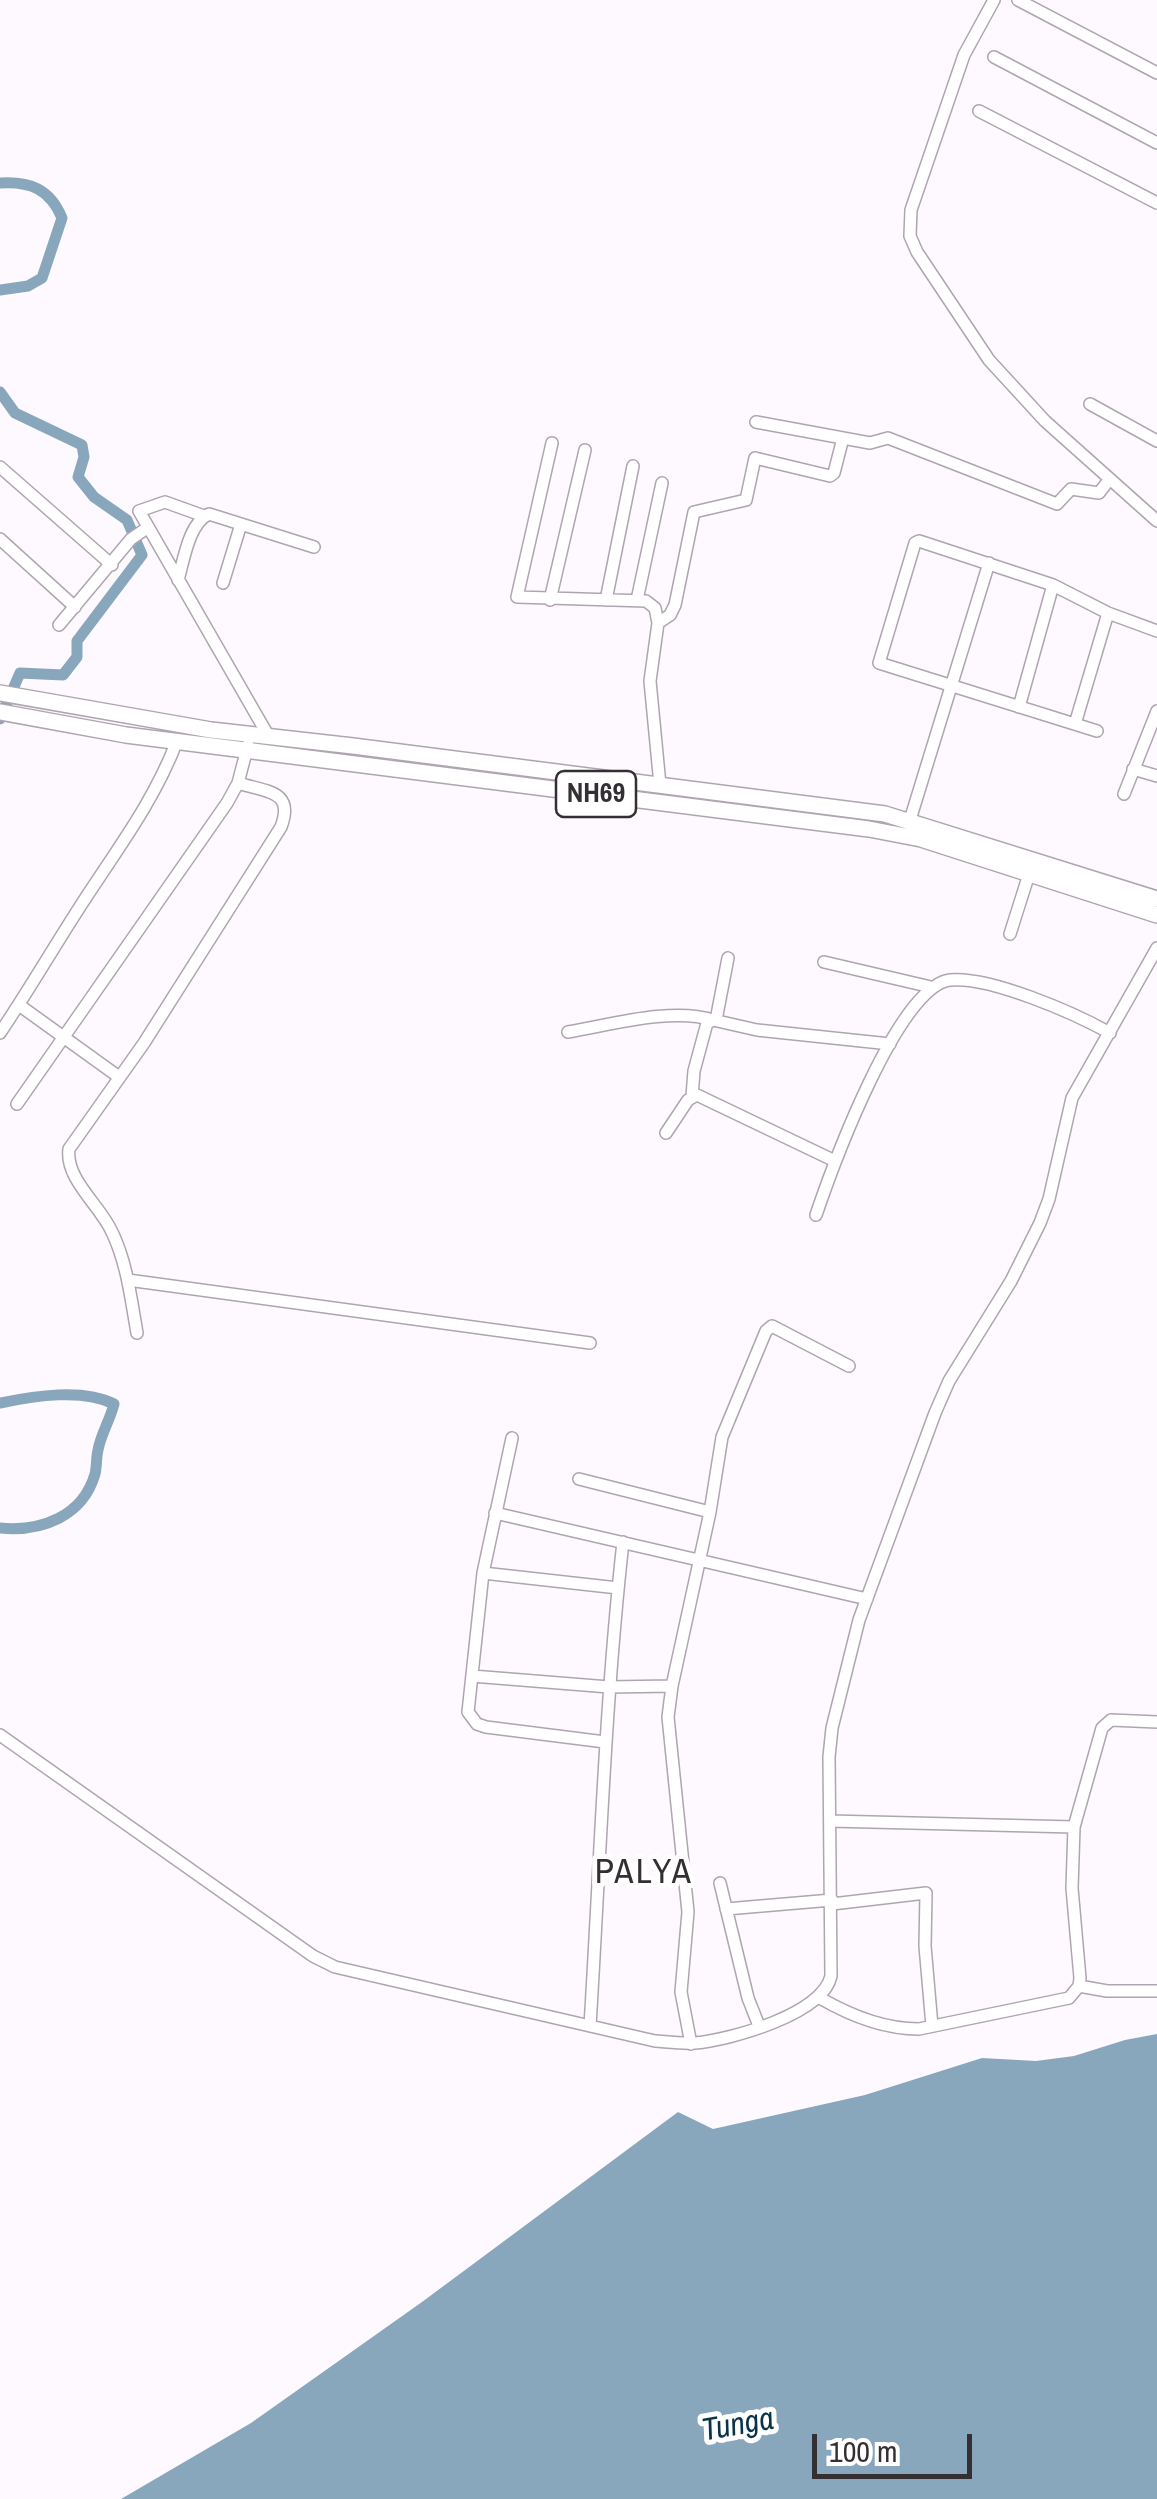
<!DOCTYPE html>
<style>
body{margin:0}
#map{position:relative;width:1157px;height:2499px;overflow:hidden;background:#fdf9fe;font-family:"Archivo Narrow",sans-serif}
canvas{display:block}
.scale{position:absolute;left:812px;top:2434px;width:160px;height:45px;box-sizing:border-box;border:5px solid #332f33;border-top:0;padding-left:12px;font-size:30px;line-height:35px;white-space:nowrap;color:#332f33;-webkit-text-stroke:8px #fff;paint-order:stroke}
</style>
<div id="map">
<canvas width="1157" height="2499"></canvas>
<div class="scale">100 m</div>
</div>
<script>
const c = document.querySelector('canvas').getContext('2d');
c.lineJoin = 'round';
function fillPath(path, color) { c.fillStyle = color; c.fill(path, 'evenodd'); }
function stroke(path, color, width, dash) { c.strokeStyle = color; c.lineWidth = width; c.lineCap = dash ? 'butt' : 'round'; c.setLineDash(dash || []); c.stroke(path); }
function drawText(font, color, halo, rows, align = 'center') {
  c.font = font + ' "Archivo Narrow",sans-serif'; c.lineWidth = 10; c.setLineDash([]); c.textBaseline = 'middle'; c.strokeStyle = halo; c.fillStyle = color; for (const [text, x, y, turn = 0] of rows) {
    c.save(); c.translate(x, y); c.rotate((+turn || 0) * Math.PI / 180); c.textAlign = isNaN(turn) ? turn : align; if (halo) c.strokeText(text, 0, 0); c.fillText(text, 0, 0); c.restore();
  }
}
fillPath(new Path2D(`
 M1157 2034V2499H121L251 2423 422 2302 678 2112 713 2129 865 2095 982 2058 1036 2061 1074 2056 1125 2040Z`), '#88a7bc');
stroke(new Path2D(`
 M0 183C30 181 50 189 62 218L42 278 28 286 0 290
 M0 392 15 413 82 445 84 457 78 477 94 497 127 520 142 555 77 641V657L63 675 20 673 0 719
 M0 1403C34 1396 83 1388 114 1404 110 1420 101 1434 98 1450 96 1458 97 1466 95 1474 83 1516 42 1532 0 1528`), '#88a7bc', 11);
const minor = new Path2D(`
 M994 0 964 55 911 210 910 236 917 252 989 360 1045 421 1157 521
 M1018 0 1157 73
 M994 57 1157 143
 M979 111 1157 203
 M1090 404 1157 441
 M756 422 870 443 888 438 1057 504 1071 489 1099 493 1109 480
 M552 443 517 597 646 601 655 608 658 623 650 681 660 785
 M0 467 112 565
 M204 516 165 502 139 511 269 737
 M0 539 75 607
 M178 580C184 559 189 523 209 514L314 547
 M223 583 241 524
 M550 600 585 450
 M606 600 633 466
 M637 600 662 483
 M658 623 670 615 675 605 694 512 746 500 755 458 830 476 834 473 843 438
 M59 625 131 539 147 528
 M1019 707 1053 585
 M1075 724 1108 613
 M1097 731 879 663 915 543 919 541 1053 585 1108 613 1157 631
 M1133 769 1157 776
 M1124 794 1157 711
 M910 820 989 563
 M1010 934 1029 874
 M824 962 931 987
 M19 1005 119 1077
 M716 1020 728 958
 M568 1032C610 1025 672 1007 713 1020
 M0 1033C29 990 55 945 83 902 118 848 154 801 177 741
 M692 1096 694 1071 707 1023 713 1020 757 1030 890 1044
 M17 1104 227 803 238 783 248 745
 M666 1133 688 1100 697 1095 835 1161
 M816 1215C832 1168 898 986 950 980 990 976 1074 1013 1110 1033
 M128 1280 590 1343
 M137 1333C131 1299 127 1263 112 1232 100 1205 65 1179 69 1149L144 1043 281 827C295 790 266 792 238 783
 M512 1438 483 1573 468 1712 477 1724 486 1727 605 1742
 M579 1479 710 1512
 M495 1513 867 1599
 M483 1573 618 1588
 M472 1676 609 1687 672 1686
 M0 1735 313 1956 335 1967 655 2041C668 2042 682 2044 695 2043 730 2040 823 2014 831 1976L829 1757 832 1728 859 1620 935 1413 949 1381 1011 1281 1040 1223 1049 1199 1072 1098 1157 948
 M830 1821 1074 1827
 M720 1883 748 1998 759 2026
 M832 1904 926 1893 925 1946 932 2026
 M726 1909 832 1900
 M1079 1986 1107 1991H1157
 M820 1998C851 2016 883 2029 919 2029L1069 1998 1079 1986 1080 1978 1072 1888 1074 1827 1102 1728 1111 1720 1157 1722
 M590 2026C600 1864 605 1703 623 1542
 M691 2044 681 1992 688 1912 668 1717 672 1686 710 1512 722 1437 766 1331 772 1326 849 1366`);
const highway = new Path2D(`
 M0 693 211 730 353 746 885 814 1157 899
 M0 712 126 735 869 829 921 839 1157 915`);
stroke(minor, '#afa5b0', 14);
stroke(highway, '#afa5b0', 18);
stroke(minor, '#fff', 11);
stroke(highway, '#fff', 15);
for (const [x, y, w] of [
 [596,794,80]
]) { const box = new Path2D(); box.roundRect(x - w / 2, y - 23, w, 46, 8); c.fillStyle = '#fff'; c.fill(box); stroke(box, '#332f33', 2.5); }
drawText('bold 28px', '#332f33', null, [
 ["NH69",596,794]
]);
drawText('italic 32px', '#08334a', '#fff', [
 ["Tunga",738,2426,-10]
]);
c.letterSpacing = '2.5px';
drawText('35px', '#332f33', '#fff', [
 ["PALYA",644,1874]
]);
c.letterSpacing = '0px';
</script>
